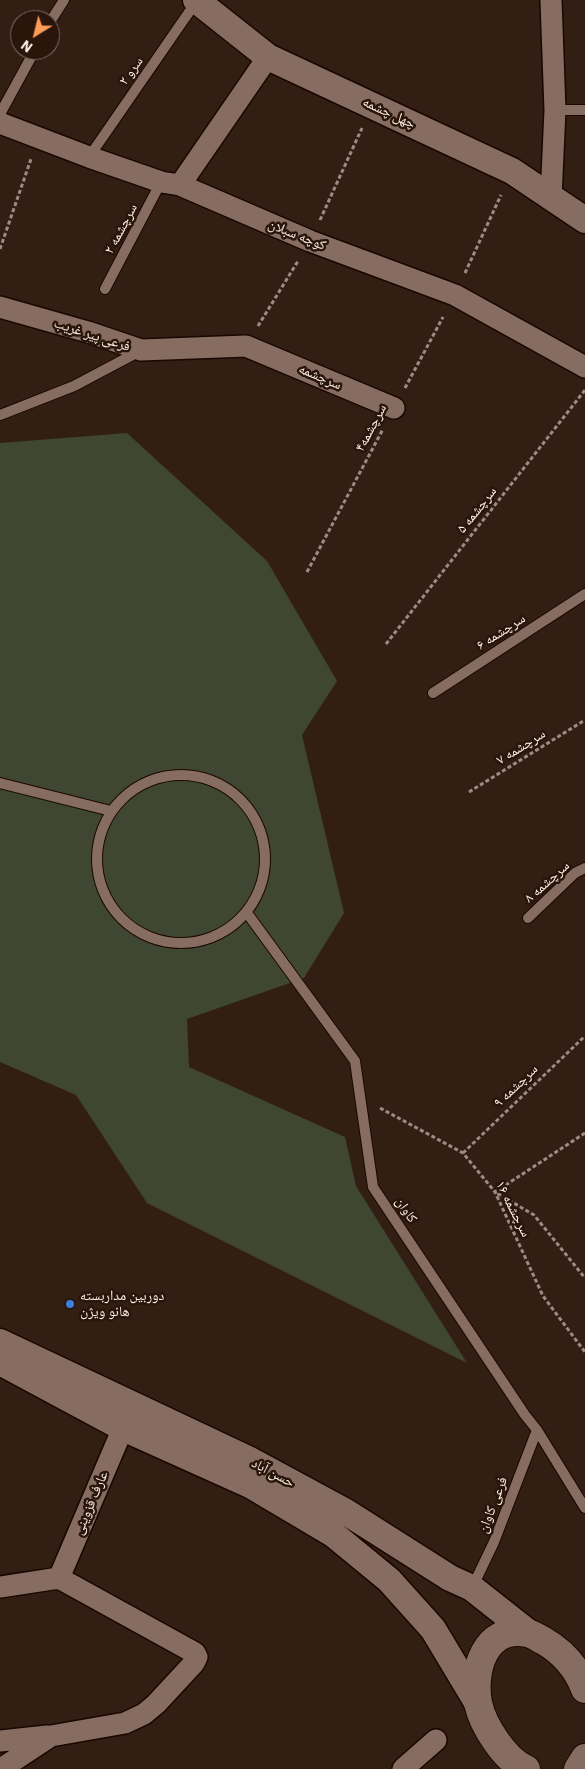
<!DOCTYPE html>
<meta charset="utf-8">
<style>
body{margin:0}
#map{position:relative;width:585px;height:1769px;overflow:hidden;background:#331e14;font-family:"IBM Plex Sans",sans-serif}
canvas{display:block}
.north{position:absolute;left:10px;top:10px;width:50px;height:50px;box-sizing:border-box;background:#29150a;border:1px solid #7e6c63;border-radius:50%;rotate:216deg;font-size:14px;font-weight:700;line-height:20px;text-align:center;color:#feefe8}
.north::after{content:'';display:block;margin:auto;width:18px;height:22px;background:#ff9b59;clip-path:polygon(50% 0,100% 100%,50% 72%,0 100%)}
</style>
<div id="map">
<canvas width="585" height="1769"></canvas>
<div class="north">N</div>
</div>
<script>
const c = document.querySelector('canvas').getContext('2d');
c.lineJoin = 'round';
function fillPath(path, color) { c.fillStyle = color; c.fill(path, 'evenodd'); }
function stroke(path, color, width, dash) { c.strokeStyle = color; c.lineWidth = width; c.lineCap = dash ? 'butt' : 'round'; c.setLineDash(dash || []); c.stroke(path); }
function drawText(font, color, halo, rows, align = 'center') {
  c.font = font + ' "IBM Plex Sans","Noto Naskh Arabic",sans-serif'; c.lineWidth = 5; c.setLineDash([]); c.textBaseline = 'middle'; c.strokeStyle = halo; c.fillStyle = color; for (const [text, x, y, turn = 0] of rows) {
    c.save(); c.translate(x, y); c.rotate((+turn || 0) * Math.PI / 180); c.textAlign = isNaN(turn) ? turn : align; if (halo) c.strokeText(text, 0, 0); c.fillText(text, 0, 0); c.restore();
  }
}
fillPath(new Path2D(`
 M127 433 267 561 337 681 302 735 344 913 304 978 187 1019 189 1067 345 1137 356 1186 467 1363 147 1203 76 1095 0 1062V443Z`), '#3f4631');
const service = new Path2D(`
 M50 22 64 0
 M555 110H585
 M0 114 35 50
 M89 157 196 2
 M105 289 161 182
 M0 415 74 386 140 351
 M433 693 585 594
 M97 859a84 84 0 1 1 168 0a84 84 0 1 1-168 0Z
 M0 783 111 811
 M247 913 355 1061 373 1187 525 1415 537 1430 585 1508
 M528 918 575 873 585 868
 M472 1588 494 1542 537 1430`);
const minor = new Path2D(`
 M551 0 555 110 551 198
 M0 123 89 157 161 182 180 185 310 241 455 295 585 367
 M180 185 268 57
 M0 307 88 332 141 350 246 346 394 408
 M59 1578 123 1428
 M0 1587 59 1578 195 1653 197 1657 194 1663 156 1704 144 1714 125 1723 51 1736 1 1769
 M0 1741 47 1736
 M403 1769 436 1740`);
const tertiary = new Path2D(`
 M196 0 268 57 512 171 585 220
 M0 1342 248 1459 346 1512 450 1578 472 1588 529 1633
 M0 1362 123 1428 252 1486 333 1534 389 1580 433 1629 478 1704`);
const secondary = new Path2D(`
 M526 1769C505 1760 483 1726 478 1703 472 1670 485 1625 527 1633 533 1634 538 1638 544 1641 563 1652 577 1668 585 1689
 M578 1769 585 1758`);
stroke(service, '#1a0701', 12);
stroke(minor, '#1a0701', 24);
stroke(tertiary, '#1a0701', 29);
stroke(secondary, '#1a0701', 30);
stroke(new Path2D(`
 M320 220 362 128
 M0 249 31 159
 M465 273 501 195
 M258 326 298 261
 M405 388 443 317
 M307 572 383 429
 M386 644 585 390
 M469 792 585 720
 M380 1108 463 1153 495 1192 543 1296 585 1352
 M585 1133 495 1192 534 1215 585 1278
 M463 1153 585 1036`), '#9e8c84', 3, [4, 2.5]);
stroke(service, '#876d61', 10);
stroke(minor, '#876d61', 21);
stroke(tertiary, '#876d61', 26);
stroke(secondary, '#876d61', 28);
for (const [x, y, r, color] of [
 [70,1304,5,"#3f7fe0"]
]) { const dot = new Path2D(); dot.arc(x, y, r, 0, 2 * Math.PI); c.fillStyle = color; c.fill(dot); stroke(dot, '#29150a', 2); }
drawText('14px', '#feefe8', '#29150a', [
 ["سرو ۲",131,71,-55],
 ["چهل چشمه",389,113,25],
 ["سرچشمه ۲",121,229,-62],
 ["کوچه سبلان",297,235,22],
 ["فرعی پیر غریب",92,335,18],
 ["سرچشمه",320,377,23],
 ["سرچشمه۴",371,428,-62],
 ["سرچشمه ۵",477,510,-52],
 ["سرچشمه ۶",501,632,-33],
 ["سرچشمه ۷",521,747,-32],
 ["سرچشمه ۸",547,882,-42],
 ["سرچشمه ۹",516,1086,-44],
 ["۱۶ سرچشمه",513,1209,63],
 ["کاوان",406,1210,57],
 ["حسن آباد",273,1473,28],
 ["عارف قزوینی",91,1503,-67],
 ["فرعی کاوان",493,1505,-69]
]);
drawText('14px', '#feefe8', '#29150a', [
 ["دوربین مداربسته",80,1296],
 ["هانو ویژن",80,1312]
], 'left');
</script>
